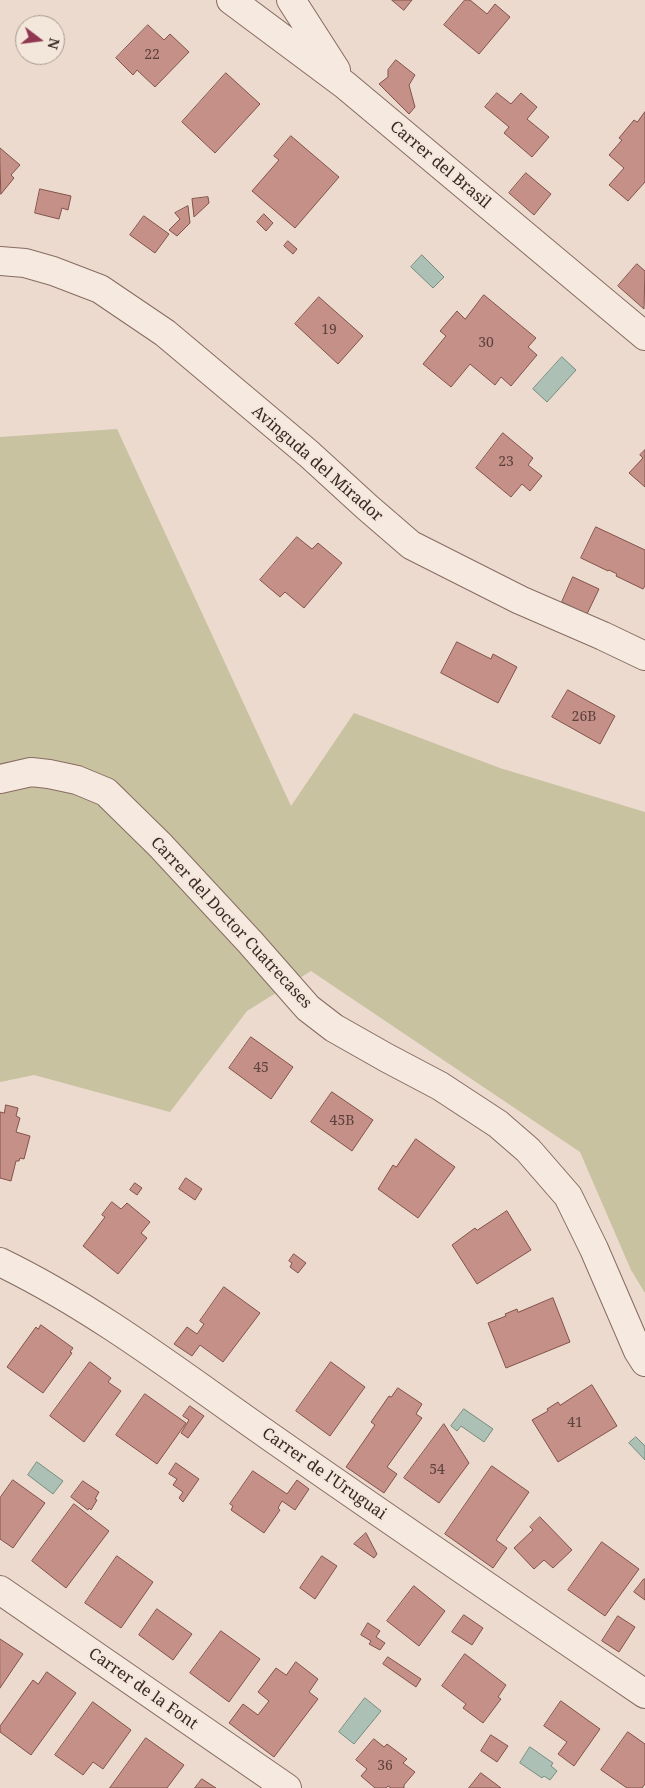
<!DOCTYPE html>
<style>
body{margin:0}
#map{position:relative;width:645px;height:1788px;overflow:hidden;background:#ebdacd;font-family:"Noto Serif",serif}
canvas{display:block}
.north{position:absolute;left:15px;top:15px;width:50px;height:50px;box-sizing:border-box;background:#f3e6db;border:1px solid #a99a91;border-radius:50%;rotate:105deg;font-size:14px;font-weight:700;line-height:20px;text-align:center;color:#392823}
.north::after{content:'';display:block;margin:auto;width:18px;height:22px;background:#8f3850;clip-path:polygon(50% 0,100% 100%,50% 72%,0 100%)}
</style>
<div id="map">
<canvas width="645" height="1788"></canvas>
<div class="north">N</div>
</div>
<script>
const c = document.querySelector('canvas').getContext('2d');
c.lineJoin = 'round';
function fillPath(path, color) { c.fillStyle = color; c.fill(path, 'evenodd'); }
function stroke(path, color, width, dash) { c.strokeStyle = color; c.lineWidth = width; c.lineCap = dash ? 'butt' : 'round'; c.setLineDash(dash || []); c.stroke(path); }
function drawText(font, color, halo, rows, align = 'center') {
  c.font = font + ' "Noto Serif",serif'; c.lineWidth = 4.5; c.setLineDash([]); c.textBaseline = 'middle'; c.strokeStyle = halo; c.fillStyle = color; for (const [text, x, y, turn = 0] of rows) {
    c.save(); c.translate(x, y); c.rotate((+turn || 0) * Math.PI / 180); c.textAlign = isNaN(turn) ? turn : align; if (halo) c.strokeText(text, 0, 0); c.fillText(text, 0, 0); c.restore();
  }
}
fillPath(new Path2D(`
 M117 429 291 806 354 713 500 768 645 812V1293L631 1270 580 1152 311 971 247 1011 170 1112 34 1075 0 1082V437Z`), '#c8c2a1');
const water = new Path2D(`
 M422 255 444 277 433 288 411 267Z
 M562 357 576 370 547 402 533 389Z
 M464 1409 493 1429 484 1442 461 1426 457 1431 451 1426Z
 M636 1437 645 1446V1460L629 1443Z
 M37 1462 63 1481 53 1494 28 1475Z
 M365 1698 381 1711 354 1744 339 1732Z
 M530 1747 553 1763 551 1766 557 1771 550 1780 544 1776 542 1778 520 1763Z`);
fillPath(water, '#acc0b5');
stroke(water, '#738e80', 1);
const building = new Path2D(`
 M392 0H412L404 10Z
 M465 0H470L487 14 495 4 510 17 479 54 444 25Z
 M148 25 164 40 170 34 189 52 155 87 137 70 133 75 116 58Z
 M396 60 415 75 409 85 415 107 409 114 379 84 388 77V70Z
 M226 73 260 104 215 153 182 122Z
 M497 93 511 104 521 93 537 107 527 119 549 137 532 157 504 133 509 127 485 107Z
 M645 112V182L628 201 609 185 624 168 609 155 622 140 619 138 634 120 637 122Z
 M291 136 339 177 295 228 252 191 279 160 274 156Z
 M0 148 20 165 11 175 14 178 1 194Z
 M526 173 551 194 534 215 509 193Z
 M40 189 71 196 68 210 62 208 59 219 35 213Z
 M208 197 209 203 194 217 192 199Z
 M188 206 190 223 177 236 169 230 180 219 175 213Z
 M264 214 273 223 266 231 257 222Z
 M144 216 169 234 155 253 130 235Z
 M288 241 297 249 293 254 284 246Z
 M637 264 645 271 644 309 618 286Z
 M484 295 536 338 528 347 537 355 511 386 501 377 495 385 470 364 451 387 423 364 446 336 440 331 457 311 465 319Z
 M319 297 363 336 338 364 295 324Z
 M503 433 533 458 528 465 542 476 530 491 522 484 511 497 476 468Z
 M645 450V487L629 473 643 458 640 455Z
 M596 527 645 550V586L643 589 616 576 617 574 609 570 608 571 581 558Z
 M297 537 312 549 318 543 342 563 304 608 285 592 280 597 260 580Z
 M573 577 599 589 587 614 562 602Z
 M457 642 491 659 493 654 517 667 498 703 441 673Z
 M568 690 615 716 600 744 552 717Z
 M251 1037 293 1067 271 1099 229 1068Z
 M332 1092 373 1120 352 1151 311 1122Z
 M6 1105 18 1108 16 1116 20 1118 16 1132 30 1136 24 1159 20 1158 19 1161H16L11 1181 0 1178V1112L4 1113Z
 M416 1139 455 1167 418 1218 378 1189 393 1165 396 1167Z
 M186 1178 202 1189 195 1200 179 1189Z
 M135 1183 142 1188 137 1195 130 1190Z
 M112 1202 121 1209 127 1203 150 1222 141 1233 147 1238 118 1274 83 1246 105 1217 102 1215Z
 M507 1211 531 1250 477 1284 452 1245 475 1228 477 1230Z
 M294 1254 306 1263 298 1273 290 1267 292 1263 289 1261Z
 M224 1287 260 1313 223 1362 200 1345 192 1356 174 1344 187 1327 197 1334 204 1324 200 1321Z
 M553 1298 570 1342 506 1368 488 1323 506 1316 505 1314 517 1309 518 1312Z
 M41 1325 73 1348 70 1352 72 1353 43 1393 7 1367 36 1327 38 1329Z
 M90 1362 111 1378 108 1382 121 1391 84 1442 50 1416Z
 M331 1362 365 1387 330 1436 296 1411Z
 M592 1385 617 1426 558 1462 532 1420 548 1411 547 1409 558 1402 560 1405Z
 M398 1388 422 1404 416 1414 422 1418 387 1467 397 1474 384 1493 346 1467 375 1425 371 1422 389 1396 391 1397Z
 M145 1394 186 1423 157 1464 116 1435Z
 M190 1406 204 1416 188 1438 181 1433 189 1420 183 1416Z
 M444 1424 469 1463 439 1503 404 1478Z
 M176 1463 199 1479 183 1502 179 1498 183 1492 173 1485 177 1479 169 1474Z
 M492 1466 529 1492 496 1540 507 1548 493 1568 445 1534Z
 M253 1471 287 1494 297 1480 309 1489 295 1510 282 1501 278 1508 280 1510 264 1533 231 1510 233 1506 230 1504Z
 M13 1480 45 1503 13 1548 0 1539V1498Z
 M83 1481 99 1492 95 1499 97 1500 91 1510 89 1508 88 1510 71 1497Z
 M74 1504 109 1531 66 1588 32 1561Z
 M540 1517 572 1550 553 1568 544 1560 534 1569 514 1548 533 1530 530 1527Z
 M366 1533 377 1554 374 1558 354 1544Z
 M602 1542 639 1569 605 1616 568 1590Z
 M117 1556 153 1582 121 1628 85 1603Z
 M322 1556 337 1566 315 1599 300 1588Z
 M644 1579H645V1600L634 1592Z
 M414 1586 445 1611 419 1646 387 1621Z
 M157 1609 192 1634 173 1660 139 1635Z
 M464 1615 483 1628 472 1645 452 1632Z
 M618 1616 635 1627 619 1652 602 1641Z
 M368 1623 380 1631 376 1637 385 1643 380 1650 369 1644 371 1641 361 1635Z
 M221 1631 260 1659 229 1702 190 1673Z
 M0 1639 23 1654 0 1688Z
 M465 1654 506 1685 498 1697 501 1699 483 1723 463 1708 466 1704 442 1686Z
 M388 1657 421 1679 416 1687 383 1664Z
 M296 1662 318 1679 309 1692 318 1699 274 1757 229 1723 243 1704 258 1715 269 1701 258 1692 276 1668 286 1675Z
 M47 1672 76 1693 31 1755 0 1732V1726L33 1680 38 1684Z
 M561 1701 600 1729 574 1766 558 1754 567 1742 544 1726Z
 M93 1702 131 1730 103 1769 93 1762 83 1775 55 1755Z
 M628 1732 645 1744V1784L642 1788H627L601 1770Z
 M491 1735 508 1746 497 1762 481 1751Z
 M146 1738 184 1765 167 1788H110Z
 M374 1739 384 1747 387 1744 407 1759 403 1763 415 1772 404 1785V1788H391L388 1786 386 1788H375L361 1776 367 1769 356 1760Z
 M481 1773 501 1788H469Z
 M202 1779 216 1788H195Z`);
fillPath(building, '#c59087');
stroke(building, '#83524a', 1);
const street = new Path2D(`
 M231 0 345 85 645 336
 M291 0 336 70
 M0 261 25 263 53 271 100 289 165 333 309 454 367 507 411 545 520 600 603 636 645 656
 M0 779 31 772 49 774 77 780 106 792 160 845 250 942 308 1008 334 1028 387 1058 440 1086 498 1124 528 1150 568 1196 594 1249 638 1351 645 1362
 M0 1262C97 1309 183 1376 272 1438 395 1524 520 1609 645 1694
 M0 1590 287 1788`);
stroke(street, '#876c62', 30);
stroke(street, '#f6e9df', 28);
drawText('14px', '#5c423c', null, [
 ["22",152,55],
 ["19",329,330],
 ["30",486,343],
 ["23",506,462],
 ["26B",584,717],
 ["45",261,1068],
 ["45B",342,1121],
 ["41",575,1423],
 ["54",437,1470],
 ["36",385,1766]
]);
drawText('16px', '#392823', '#f3e6db', [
 ["Carrer del Brasil",440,165,40],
 ["Avinguda del Mirador",317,464,41],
 ["Carrer del Doctor Cuatrecases",231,923,47],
 ["Carrer de l'Uruguai",324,1474,35],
 ["Carrer de la Font",143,1689,35]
]);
</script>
